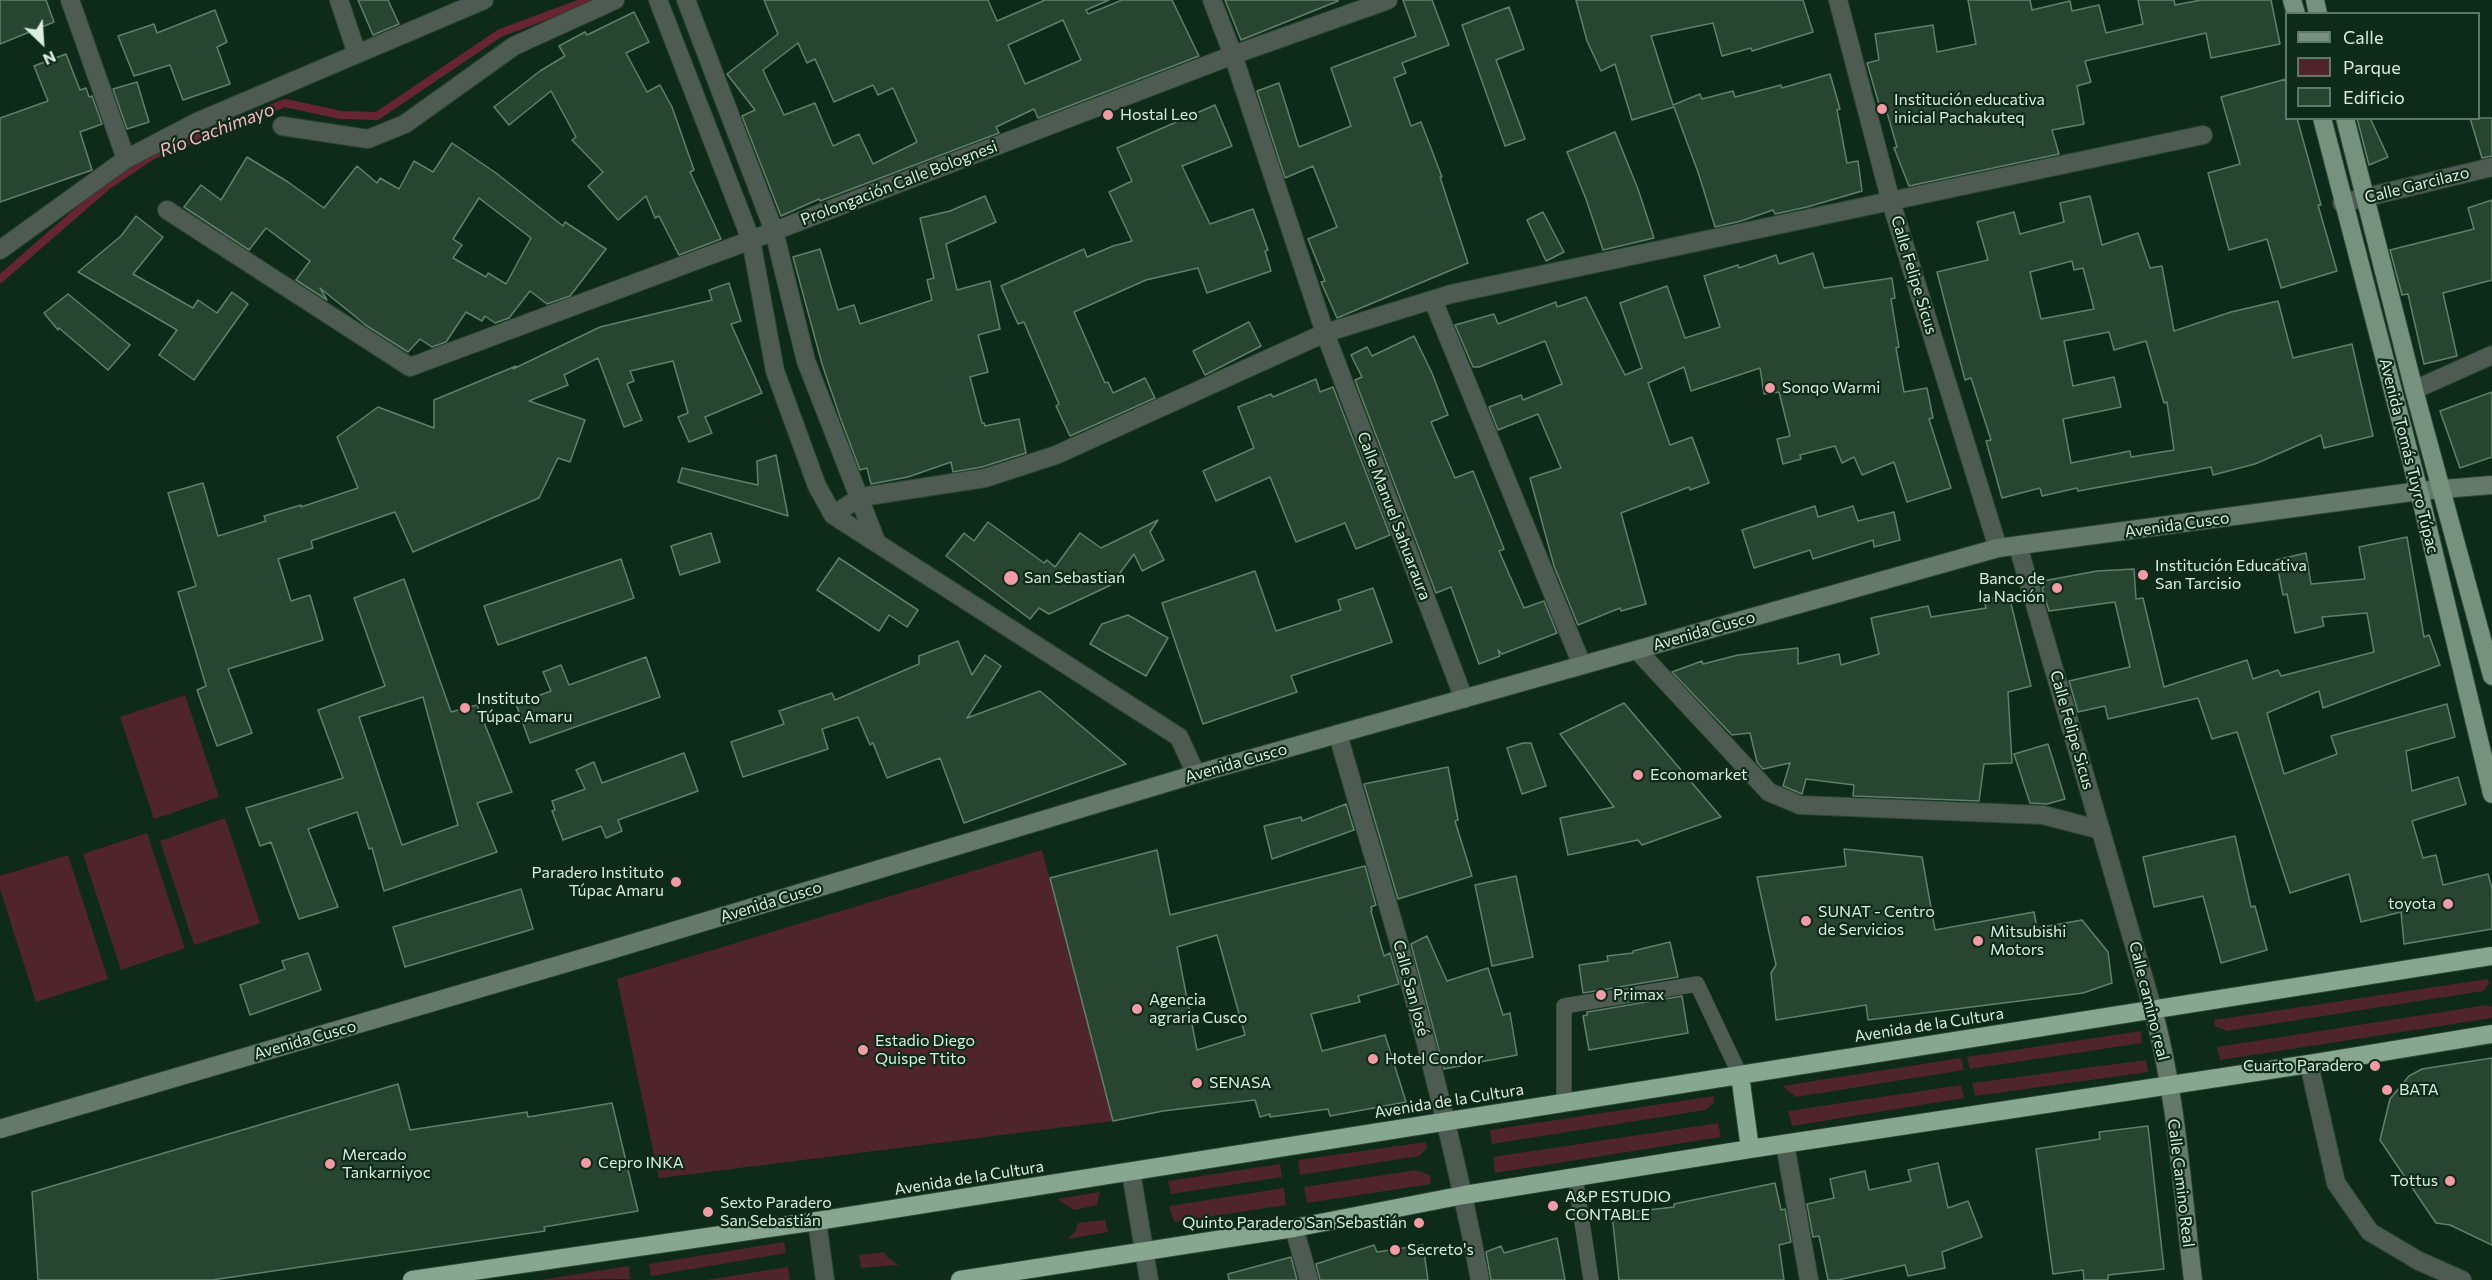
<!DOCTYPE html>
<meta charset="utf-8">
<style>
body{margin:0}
#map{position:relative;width:2492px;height:1280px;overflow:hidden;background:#0e2b19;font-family:Commissioner,sans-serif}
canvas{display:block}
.legend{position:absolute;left:2285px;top:12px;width:195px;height:108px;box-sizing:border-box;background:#0e2b19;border:2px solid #607869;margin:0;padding:8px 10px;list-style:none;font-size:18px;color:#dbece0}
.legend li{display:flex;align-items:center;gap:12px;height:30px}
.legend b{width:30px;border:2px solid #607869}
.north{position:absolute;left:12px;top:12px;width:60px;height:60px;-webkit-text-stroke:4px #0e2b19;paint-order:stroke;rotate:155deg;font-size:16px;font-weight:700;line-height:24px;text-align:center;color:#dbece0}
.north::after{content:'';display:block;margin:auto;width:21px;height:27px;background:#dbece0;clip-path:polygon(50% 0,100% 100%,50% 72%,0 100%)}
</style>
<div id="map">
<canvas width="2492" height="1280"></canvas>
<ul class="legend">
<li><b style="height:8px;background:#77917f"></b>Calle</li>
<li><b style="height:16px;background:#4f242b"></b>Parque</li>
<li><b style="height:16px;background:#284532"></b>Edificio</li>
</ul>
<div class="north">N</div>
</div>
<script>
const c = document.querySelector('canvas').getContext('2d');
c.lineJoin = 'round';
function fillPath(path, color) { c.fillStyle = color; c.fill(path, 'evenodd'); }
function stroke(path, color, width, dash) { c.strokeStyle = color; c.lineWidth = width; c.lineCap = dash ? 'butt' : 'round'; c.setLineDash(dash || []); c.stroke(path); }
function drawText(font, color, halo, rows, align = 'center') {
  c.font = font + ' Commissioner,sans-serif'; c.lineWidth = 4.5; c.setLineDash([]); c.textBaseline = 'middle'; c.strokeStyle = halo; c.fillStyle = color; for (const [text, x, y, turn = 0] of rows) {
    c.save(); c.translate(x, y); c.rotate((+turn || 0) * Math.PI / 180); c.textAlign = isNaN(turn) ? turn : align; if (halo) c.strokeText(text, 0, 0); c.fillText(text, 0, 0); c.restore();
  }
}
fillPath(new Path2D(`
 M185 695 219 797 154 819 120 717Z
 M225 818 260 923 194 945 160 841Z
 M147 833 185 948 121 970 83 854Z
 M1042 850 1113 1121 659 1178 617 979Z
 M68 855 108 979 36 1002 0 889V876Z
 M2488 979 2489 984 2483 991 2227 1031 2215 1026 2214 1020Z
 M2487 1005 2492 1007V1018L2220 1060 2217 1047Z
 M2141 1031 2142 1043 1970 1069 1967 1057Z
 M1961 1058 1964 1070 1796 1097 1782 1086Z
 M2146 1060 2148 1072 1975 1096 1972 1083Z
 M1961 1085 1964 1098 1792 1126 1788 1111Z
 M1714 1096V1103L1705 1110 1492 1144 1490 1130Z
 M1718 1123 1721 1137 1495 1173 1493 1157Z
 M1426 1142 1427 1148 1419 1156 1300 1175 1298 1160Z
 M1280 1164 1282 1177 1171 1194 1168 1181Z
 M1416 1170 1430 1175 1431 1184 1307 1203 1304 1187Z
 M1284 1188 1286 1205 1174 1222 1169 1206Z
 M1100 1192 1097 1205 1074 1210 1057 1199Z
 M1105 1220 1108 1232 1067 1239 1075 1232 1078 1223Z
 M784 1242 786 1253 651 1276 649 1264Z
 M884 1252 888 1258 899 1265 861 1268 859 1255Z
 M629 1266 630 1279 540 1280Z
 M788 1267 790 1280H706Z`), '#4f242b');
stroke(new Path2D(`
 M0 279 107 186 153 155 285 103 341 115 377 116 500 33 589 0`), '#672533', 8);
const building = new Path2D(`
 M0 0H46L54 22 0 44Z
 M358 0H388L399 24 373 35Z
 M764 0H988L997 21 1045 0H1109L1086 10 1088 14 1122 0H1172L1199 56 1038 118 1034 109 996 127 999 133 820 201 819 199 781 216 742 116 755 110 727 74 778 34ZM1063 20 1081 60 1025 84 1008 45ZM798 43 807 63 815 59 834 102 873 85 878 95 893 88 917 142 873 164 859 134 833 146 815 103 784 115 763 70Z
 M1225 0H1338V1L1241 40Z
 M1403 0H1432L1449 45 1402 63 1406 73 1394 78 1411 126 1421 122 1442 177H1440L1468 263 1337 318 1321 282 1325 281 1308 239 1337 227 1313 166 1285 178 1257 91 1279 83 1299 147 1351 126 1331 68 1416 36Z
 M1576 0H1803L1813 32 1752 51 1751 48 1722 56 1713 23 1651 36 1673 105 1700 94 1702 99 1733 91 1735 97 1781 85 1782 88 1830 74 1840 109 1837 110 1847 163 1858 161 1862 191 1807 207 1775 214 1773 210 1741 221 1715 227 1699 175 1674 107 1632 120 1615 64 1601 71 1587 41Z
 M1968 0H2030L2032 10 2070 1 2072 11 2099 5 2106 33 2143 24 2138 0H2174L2175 5 2201 0H2271L2280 44 2211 58 2206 33 2085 61 2091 82 2077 86 2084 124 2052 130 2059 154 1909 186 1894 148 1897 147 1886 109 1881 111 1867 63 1879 60 1875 34 1933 25 1937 52 1976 44Z
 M1509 7 1524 49 1496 60 1525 139 1505 146 1462 25Z
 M215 10 227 42 217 47 230 84 183 100 170 65 134 76 118 36 154 24 157 33Z
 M634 12 649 42 626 53 647 92 660 85 672 107 694 170 690 172 721 239 679 255 659 216 655 218 646 196 618 220 588 186 603 172 572 140 576 137 551 91 509 125 494 107 540 71 565 56 559 46 585 32 587 35Z
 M66 54 80 90 86 88 89 97 92 96 102 124 80 132 92 170 0 202V118L48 101 34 66Z
 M2286 79V118H2297L2321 205H2318L2337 271 2281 288 2267 239 2229 250 2208 173 2240 164 2221 97Z
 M137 82 149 122 127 129 113 89Z
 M1215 105 1232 146 1182 166 1210 224 1253 209 1268 250 1265 251 1271 271 1207 293 1198 268 1146 280 1074 312 1105 383 1108 382 1113 393 1145 378 1155 398 1070 436 1056 406 1059 404 1024 322 1018 324 1001 286 1084 249 1087 257 1113 246 1132 241 1109 192 1132 181 1117 148Z
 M2357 118H2370L2388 157 2369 165Z
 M2470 118H2492V156L2482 158Z
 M1615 132 1638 189 1654 238 1603 250 1586 199 1567 152Z
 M452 143 496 173 563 226 565 222 606 249 570 296 547 304 530 291 509 318 495 323 485 316 482 321 466 312 446 342 432 347 420 339 408 352 367 326 320 288 327 300 296 280 310 261 266 228 249 250 184 207 201 185 221 200 247 157 288 182 324 208 357 166 377 183 380 178 399 189 414 161 433 172ZM479 198 531 238 506 284 488 273 486 277 453 258 462 245 453 239Z
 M985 196 996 222 946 244 957 290 990 281 1000 329 978 335 988 372 970 377 982 423H984L985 426 1019 419 1026 453 982 467 953 472 951 462 908 477 871 484 867 468 860 470 840 417 822 364 793 257 820 249 838 310 854 305 860 324 932 300 927 280 934 278 920 218 950 211Z
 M2090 196 2102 245 2138 233 2150 268 2162 266 2174 331 2231 312 2278 301 2293 358 2352 344 2373 436 2324 448 2321 435 2255 464 2213 475 2211 467 2078 491 2077 488 2042 496 2040 488 2002 498 1986 441 1991 440 1971 378 1965 380 1937 272 1988 260 1977 222 2014 212 2020 234 2064 222 2060 203ZM2072 261 2074 270 2083 268 2094 309 2041 319 2030 272ZM2109 332 2114 350 2146 341 2164 403 2167 402 2174 450 2131 457 2130 451 2071 463 2063 419 2121 407 2114 377 2073 386 2064 341Z
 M2492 200V280L2443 293 2457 356 2424 364 2408 294 2402 295 2390 250 2474 229 2468 208Z
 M1543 212 1564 252 1546 261 1527 220Z
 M136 216 163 237 133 274 193 308 198 300 217 313 232 292 248 304 194 380 159 355 177 330 78 272 121 236Z
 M1813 253 1824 288 1892 278 1895 298 1891 299 1899 347 1896 348 1904 392 1927 388 1933 418 1929 419 1951 488 1907 502 1894 462 1862 475 1854 457 1842 463 1835 446 1800 455 1801 459 1783 464 1777 439 1790 436 1779 392 1764 394 1760 368 1691 391 1684 367 1648 383 1670 445 1692 437 1709 483 1690 490 1689 487 1621 513 1646 604 1621 611 1620 608 1578 625 1554 566 1530 478 1561 468 1538 414 1498 430 1489 407 1521 395 1523 400 1562 384 1545 341 1479 367H1473L1455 325 1494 314 1498 324 1556 302 1557 307 1586 297 1625 375 1642 368 1620 303 1667 286 1685 338 1720 327 1704 276 1738 265 1739 268 1776 255 1779 264Z
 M729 283 741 321 731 324 762 393 705 417 712 433 689 442 678 417 688 413 673 361 630 371 634 381 627 384 642 420 624 427 598 358 564 375 568 385 529 401 585 420 570 462 558 458 539 498 413 552 395 512 311 541 313 548 278 559 291 601 310 595 323 640 228 669 252 733 217 746 197 690 206 686 178 592 196 586 168 493 203 483 218 536 266 521 264 516 301 505V507L358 488 337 437 378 407 434 428V400L516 366 513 369 600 327 712 300 709 290Z
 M68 294 130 345 108 370 59 328 58 330 44 313Z
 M1249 322 1261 346 1205 375 1193 351Z
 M1414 336 1432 373 1448 415 1431 422 1455 478 1473 471 1504 549 1499 551 1524 608 1544 601 1557 633 1502 654 1498 650 1500 656 1479 664 1451 587 1436 593 1355 380 1362 377 1351 355 1367 347 1372 356Z
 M1316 379 1320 392 1333 387 1390 535 1356 549 1345 523 1296 542 1270 477 1216 501 1203 471 1254 448 1238 407 1271 394 1273 397Z
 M2492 392V457L2460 468 2440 411Z
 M776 455 788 516 678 482 682 468 758 485 757 461Z
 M1815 506 1818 517 1853 506 1858 521 1894 512 1900 540 1874 547 1873 540 1813 559 1810 550 1754 568 1742 530Z
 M1158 520 1150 532 1164 560 1142 571 1134 554 1111 585 1049 614 1039 608 1030 619 946 556 964 533 974 541 988 522 1044 563 1047 560 1055 567 1080 533 1101 548Z
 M711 533 720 562 680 575 671 546Z
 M2407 537 2424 637 2429 635 2440 665 2323 708 2319 691 2267 713 2284 774 2337 754 2331 736 2447 704 2455 737 2406 751 2412 791 2458 777 2466 804 2412 821 2423 858 2436 855 2443 885 2488 874 2492 889V929L2404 944 2401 912 2361 922 2349 874 2290 893 2237 732 2212 739 2198 698 2108 719 2105 706 2078 712 2069 681 2130 667 2115 602 2049 611 2042 588 2044 587 2043 581 2097 571 2134 569 2136 599 2143 598 2164 687 2247 660 2253 679 2278 670 2281 676 2374 652 2367 613 2322 617 2324 626 2295 633 2287 594 2283 595 2276 560 2306 553 2311 584 2365 579 2359 547Z
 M839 558 918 610 907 627 889 615 879 631 817 590Z
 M621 559 634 598 498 645 484 606Z
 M1255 571 1276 631 1341 610 1338 600 1373 588 1392 642 1291 676 1297 692 1203 724 1162 603Z
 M404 579 451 712 477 705 512 792 477 803 497 852 384 891 372 848 369 849 357 812 308 829 338 907 299 919 271 842 260 846 246 808 343 778 318 710 385 686 354 598ZM423 697 458 825 402 845 359 717Z
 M2009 595 2031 686 2008 692 2012 763 1984 764 1979 801 1853 796 1854 785 1806 779 1802 794 1783 786 1790 763 1763 769 1757 762 1750 733 1732 735 1672 672 1702 661 1703 664 1738 655 1798 648V664L1839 654 1841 665 1879 654 1871 618 1928 606 1931 617 1986 608 1984 600Z
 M1128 615 1168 638 1146 676 1090 644 1102 624Z
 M958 641 972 675 985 655 1001 666 967 718 1040 691 1126 764 964 823 940 758 887 778 873 743 870 745 858 717 822 729 828 749 743 777 731 742 784 724 779 711 832 693 835 700 919 664V656Z
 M646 657 660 697 530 743 516 704 551 691 543 672 561 665 569 685Z
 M1624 703 1721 817 1642 845 1638 840 1568 855 1560 818 1614 807 1560 734Z
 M1523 743H1531L1546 786 1522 794 1507 748Z
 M2048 744 2065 799 2047 804 2030 803 2014 754Z
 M684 753 698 791 618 820 622 831 606 838 601 826 563 840 552 811 555 810 552 801 585 789 576 770 594 762 602 783Z
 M1448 767 1458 820 1455 821 1472 876 1398 899 1364 784Z
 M1346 804 1354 830 1272 859 1264 826 1301 817 1302 821Z
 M2235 836 2251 907 2255 906 2267 950 2221 963 2203 896 2154 907 2143 857Z
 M1844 849 1922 857 1935 930 2034 912 2037 928 2082 920 2108 952 2112 983 2083 993 1868 1020 1866 1005 1776 1020 1771 973 1776 965 1757 877 1846 866Z
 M1157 850 1170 915 1365 866 1376 905 1371 907 1372 910 1371 911 1384 956 1390 953 1399 984 1358 996 1360 1002 1311 1014 1322 1051 1385 1035 1406 1102 1330 1116 1328 1109 1270 1117V1114L1260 1117 1255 1100 1163 1111 1113 1121 1050 878ZM1217 935 1245 1035 1197 1050 1177 947Z
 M1516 876 1533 957 1492 966 1475 885Z
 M521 889 533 929 405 967 393 927Z
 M1427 936 1447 981 1488 968 1503 1015 1510 1013 1517 1055 1444 1069 1411 944Z
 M1670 942 1678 977 1583 993 1579 965 1608 961 1607 956 1633 953V951Z
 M308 953 321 990 250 1015 240 985 285 969 282 961Z
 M1682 996 1688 1033 1589 1050 1583 1016 1587 1015V1012Z
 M2492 1058V1245L2450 1225 2436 1223 2380 1140 2390 1099 2409 1076 2422 1069Z
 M398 1084 410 1130 527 1112 528 1117 612 1103 638 1211 544 1227 545 1231 212 1280H38L32 1192Z
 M2148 1126 2164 1269 2108 1275V1280H2084L2083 1270 2053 1274 2036 1149 2100 1139 2099 1132Z
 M1938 1163 1948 1208 1968 1201 1982 1237 1942 1252 1945 1268 1908 1276 1905 1265 1838 1280H1828L1819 1236 1813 1237 1807 1204 1834 1198 1830 1179 1865 1171 1869 1190 1911 1181 1908 1170Z
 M1775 1183 1781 1210 1785 1209 1791 1242 1779 1245 1784 1280H1619L1612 1214 1674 1207V1204Z
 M1557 1238 1565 1280H1491L1486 1252 1501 1246 1504 1253Z
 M1374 1245 1377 1252 1423 1245 1428 1280H1320L1316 1264Z
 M1291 1257 1297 1280H1229L1228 1274Z`);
fillPath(building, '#284532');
stroke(building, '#61806b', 1.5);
const lane = new Path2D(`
 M1564 1103V1006L1697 984 1740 1075
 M1575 1177 1591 1280`);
const street = new Path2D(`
 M70 0 126 159
 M339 0 357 54
 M658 0 751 240 775 371 817 486 833 515 1179 737 1196 774
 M686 0 774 231 806 361 876 541
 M1212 0 1233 55 1325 333 1464 699
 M1838 0 1891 202 1998 548
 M282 126 368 139 405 124 514 46 615 0
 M2342 203 2492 167
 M167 210 410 367 751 240 1233 55 1388 0
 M0 250 126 159 197 122 484 0
 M1433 300 1582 665
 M2414 390 2492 355
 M833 515 861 497 985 478 1056 455 1325 333 1451 294 2203 135
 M2018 546 2153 1010
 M1637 650 1769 792 1800 805 2043 815 2101 830
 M1338 734C1359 810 1383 885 1404 961 1433 1067 1460 1173 1480 1280
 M2309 1064 2336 1183 2370 1232 2419 1261 2462 1280
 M1785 1144 1809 1280
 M1131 1172 1149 1280
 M817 1221 825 1280
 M1294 1228 1309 1280`);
const secondary = new Path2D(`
 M2153 1010C2177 1097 2182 1190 2193 1280
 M0 1129 607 951 1196 774 1998 548 2419 491 2492 485`);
const primary = new Path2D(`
 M2292 0 2296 14
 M2315 0 2318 14
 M2322 118 2419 491 2492 794
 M2345 118 2414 390 2492 676`);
const highway = new Path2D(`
 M1740 1075 1750 1149
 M412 1280 817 1221 2492 956
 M960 1280 1294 1228 1464 1195 1750 1149 2309 1064 2492 1034`);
stroke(lane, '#2b4635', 16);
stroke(street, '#2b4635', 20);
stroke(secondary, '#2b4635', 20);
stroke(primary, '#2b4635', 20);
stroke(highway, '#2b4635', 20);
stroke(lane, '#4e5b52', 15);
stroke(street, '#4e5b52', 18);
stroke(secondary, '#65796b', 18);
stroke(primary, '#77917f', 18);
stroke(highway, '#87a790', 18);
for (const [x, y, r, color] of [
 [1882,109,6,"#f39aa7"],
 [1108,115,6,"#f39aa7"],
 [1770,388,6,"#f39aa7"],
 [2143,575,6,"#f39aa7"],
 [1011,578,8,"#f39aa7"],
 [2057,588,6,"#f39aa7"],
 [465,708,6,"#f39aa7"],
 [1638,775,6,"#f39aa7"],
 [676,882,6,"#f39aa7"],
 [2448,904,6,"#f39aa7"],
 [1806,921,6,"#f39aa7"],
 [1978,941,6,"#f39aa7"],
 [1601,995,6,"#f39aa7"],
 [1137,1009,6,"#f39aa7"],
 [863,1050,6,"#f39aa7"],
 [1373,1059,6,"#f39aa7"],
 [2375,1066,6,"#f39aa7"],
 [1197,1083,6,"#f39aa7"],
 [2387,1090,6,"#f39aa7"],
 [586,1163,6,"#f39aa7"],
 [330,1164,6,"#f39aa7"],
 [2450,1181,6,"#f39aa7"],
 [1553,1206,6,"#f39aa7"],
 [708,1212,6,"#f39aa7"],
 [1419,1223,6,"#f39aa7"],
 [1395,1250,6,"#f39aa7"]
]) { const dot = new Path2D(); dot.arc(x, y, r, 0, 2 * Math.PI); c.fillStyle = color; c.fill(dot); stroke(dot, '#0e2b19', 2); }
drawText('16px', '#dbece0', '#0e2b19', [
 ["Institución educativa",1894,100],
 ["inicial Pachakuteq",1894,118],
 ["Hostal Leo",1120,115],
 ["Sonqo Warmi",1782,388],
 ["Institución Educativa",2155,566],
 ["San Tarcisio",2155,584],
 ["San Sebastian",1024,578],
 ["Banco de",2045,579,"right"],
 ["la Nación",2045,597,"right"],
 ["Instituto",477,699],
 ["Túpac Amaru",477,717],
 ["Economarket",1650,775],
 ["Paradero Instituto",664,873,"right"],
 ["Túpac Amaru",664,891,"right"],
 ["toyota",2436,904,"right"],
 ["SUNAT - Centro",1818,912],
 ["de Servicios",1818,930],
 ["Mitsubishi",1990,932],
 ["Motors",1990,950],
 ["Primax",1613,995],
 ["Agencia",1149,1000],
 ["agraria Cusco",1149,1018],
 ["Estadio Diego",875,1041],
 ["Quispe Ttito",875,1059],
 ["Hotel Condor",1385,1059],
 ["Cuarto Paradero",2363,1066,"right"],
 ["SENASA",1209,1083],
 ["BATA",2399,1090],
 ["Mercado",342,1155],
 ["Tankarniyoc",342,1173],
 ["Cepro INKA",598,1163],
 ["Tottus",2438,1181,"right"],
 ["A&P ESTUDIO",1565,1197],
 ["CONTABLE",1565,1215],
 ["Sexto Paradero",720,1203],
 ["San Sebastián",720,1221],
 ["Quinto Paradero San Sebastián",1407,1223,"right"],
 ["Secreto's",1407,1250]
], 'left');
drawText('16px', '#dbece0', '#0e2b19', [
 ["Prolongación Calle Bolognesi",899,183,-21],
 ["Calle Garcilazo",2417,185,-14],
 ["Calle Felipe Sicus",1914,275,73],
 ["Avenida Tomás Tuyro Túpac",2409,456,76],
 ["Calle Manuel Sahuaraura",1394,516,69],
 ["Avenida Cusco",2177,525,-8],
 ["Avenida Cusco",1704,631,-16],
 ["Calle Felipe Sicus",2072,730,74],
 ["Avenida Cusco",1236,763,-16],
 ["Avenida Cusco",771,902,-17],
 ["Calle San José",1411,988,75],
 ["Calle camino real",2149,1001,76],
 ["Avenida de la Cultura",1929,1025,-9],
 ["Avenida Cusco",305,1040,-16],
 ["Avenida de la Cultura",1449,1101,-9],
 ["Avenida de la Cultura",969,1178,-9],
 ["Calle Camino Real",2181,1183,83]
]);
drawText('italic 18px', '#fabac2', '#0e2b19', [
 ["Río Cachimayo",217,130,-21]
]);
</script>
